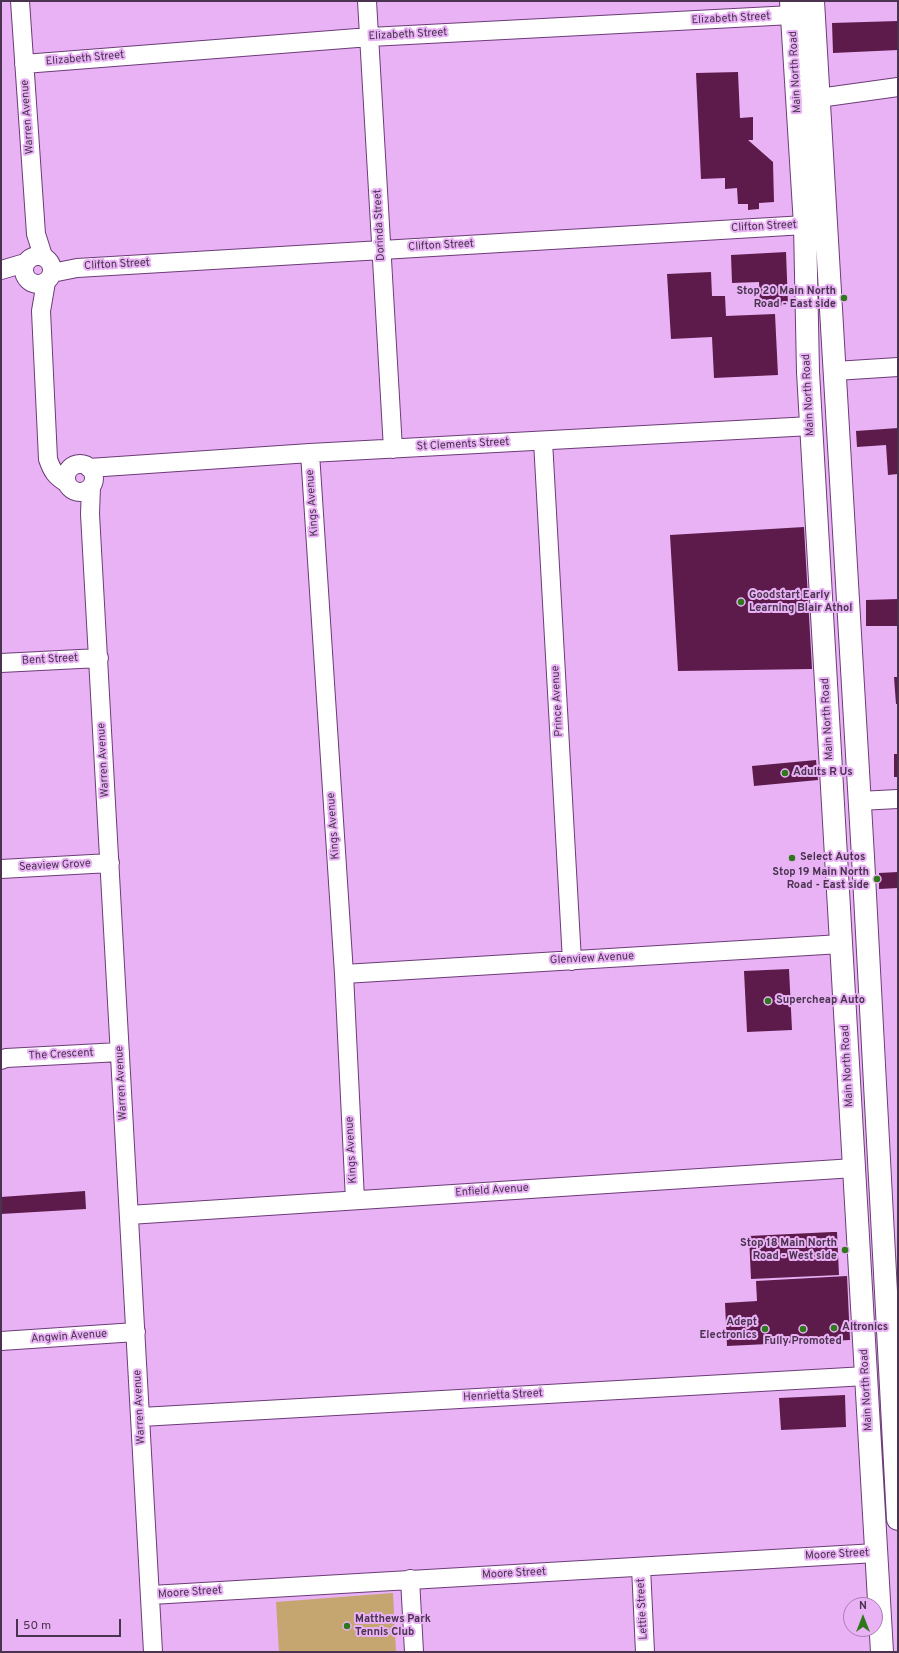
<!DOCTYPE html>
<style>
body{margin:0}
#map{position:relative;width:899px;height:1653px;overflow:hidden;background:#e9b2f5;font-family:Overpass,sans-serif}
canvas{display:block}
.frame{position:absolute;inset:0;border:2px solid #49334e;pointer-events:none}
.north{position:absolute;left:843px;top:1597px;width:40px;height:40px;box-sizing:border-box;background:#e9b2f5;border:1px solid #a97fb2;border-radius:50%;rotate:0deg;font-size:11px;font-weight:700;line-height:16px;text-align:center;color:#49334e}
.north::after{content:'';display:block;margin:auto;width:14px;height:18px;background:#2f771b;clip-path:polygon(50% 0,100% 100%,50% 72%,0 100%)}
.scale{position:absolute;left:16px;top:1619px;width:105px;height:18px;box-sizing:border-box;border:2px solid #49334e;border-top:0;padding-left:5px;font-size:12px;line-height:14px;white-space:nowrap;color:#49334e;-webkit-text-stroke:3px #e9b2f5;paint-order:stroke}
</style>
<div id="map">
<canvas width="899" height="1653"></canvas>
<div class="frame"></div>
<div class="north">N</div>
<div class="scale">50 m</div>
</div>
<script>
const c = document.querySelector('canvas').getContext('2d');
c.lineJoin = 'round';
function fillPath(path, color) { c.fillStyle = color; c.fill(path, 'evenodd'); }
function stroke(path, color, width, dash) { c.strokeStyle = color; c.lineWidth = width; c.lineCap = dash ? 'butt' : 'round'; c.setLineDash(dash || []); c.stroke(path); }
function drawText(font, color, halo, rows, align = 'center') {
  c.font = font + ' Overpass,sans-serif'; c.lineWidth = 4; c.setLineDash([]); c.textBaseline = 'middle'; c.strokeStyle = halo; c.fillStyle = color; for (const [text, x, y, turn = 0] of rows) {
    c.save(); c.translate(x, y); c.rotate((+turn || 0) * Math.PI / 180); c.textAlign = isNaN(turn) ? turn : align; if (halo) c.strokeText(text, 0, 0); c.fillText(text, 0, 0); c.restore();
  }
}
fillPath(new Path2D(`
 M393 1593 396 1652H279L276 1602Z`), '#c5a671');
fillPath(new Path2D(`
 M898 21V50L833 53 832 23Z
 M738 72 740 118 753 117V140H748L773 162 774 202 759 203V209L748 210V204H738L737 188 725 189V178L701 179 696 73Z
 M786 252 788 305 760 306 759 282 732 283 731 255Z
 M711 272 712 296H725L726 316 775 314 778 375 714 378 712 337 671 339 667 274Z
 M898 428V474L888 475 886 445 857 447 856 431Z
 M804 527 812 669 678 671 670 535Z
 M898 599V626H866V600Z
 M894 677H898V704H896Z
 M894 754H898V777H894Z
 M816 760 818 780 754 786 752 766Z
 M898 872V888L879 889V873Z
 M789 969 792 1030 747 1032 744 971Z
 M85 1191 86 1209 1 1214V1197Z
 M832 1232H837L839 1275 751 1279 749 1236Z
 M847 1276 850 1340 727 1346 725 1303 757 1301 756 1281Z
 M845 1395 846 1427 781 1430 779 1398Z`), '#5d1b4c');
const minor = new Path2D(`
 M20 1 36 234 43 256
 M367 1 393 449
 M24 64 370 37 792 15
 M819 98 898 87
 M24 270a14 14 0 1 1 28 0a14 14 0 1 1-28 0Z
 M1 270 25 263
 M52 273 77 268 805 225
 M46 282 41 311 48 459C52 471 56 477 67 483
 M835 371 898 367
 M543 441 572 961
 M310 453 344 974 355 1200
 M66 478a14 14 0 1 1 28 0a14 14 0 1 1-28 0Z
 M89 468 310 453 811 426
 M91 487 90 514 153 1652
 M1 663 99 658
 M859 801 898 799
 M1 869 110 863
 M344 974 841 944
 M1 1060 6 1058 120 1052
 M129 1215 854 1168
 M1 1341 136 1332
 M141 1417 866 1376
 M641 1567 645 1652
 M410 1579 414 1652
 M151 1595 876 1553`);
const highway = new Path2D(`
 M791 1 805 225 808 372 882 1652
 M813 1 863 857 898 1519`);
stroke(minor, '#6c3c77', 20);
stroke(highway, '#6c3c77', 24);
stroke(minor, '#fff', 18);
stroke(highway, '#fff', 22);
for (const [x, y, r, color] of [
 [844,298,4,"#2f771b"],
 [741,602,4,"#2f771b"],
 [785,773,4,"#2f771b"],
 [792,858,4,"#2f771b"],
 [877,879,4,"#2f771b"],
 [768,1001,4,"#2f771b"],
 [845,1250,4,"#2f771b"],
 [834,1328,4,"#2f771b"],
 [765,1329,4,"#2f771b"],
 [803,1329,4,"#2f771b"],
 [347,1626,4,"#2f771b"]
]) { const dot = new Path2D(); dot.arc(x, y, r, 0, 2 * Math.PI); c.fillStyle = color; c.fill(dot); stroke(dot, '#e9b2f5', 1.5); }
drawText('11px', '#49334e', '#e9b2f5', [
 ["Elizabeth Street",731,19,-3],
 ["Elizabeth Street",408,35,-3],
 ["Elizabeth Street",85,59,-5],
 ["Main North Road",796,72,-93],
 ["Warren Avenue",28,117,-94],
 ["Dorinda Street",380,225,-93],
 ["Clifton Street",764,227,-3],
 ["Clifton Street",441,246,-3],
 ["Clifton Street",117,265,-3],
 ["Main North Road",809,395,-93],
 ["St Clements Street",463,445,-3],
 ["Kings Avenue",313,503,-94],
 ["Bent Street",50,660,-3],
 ["Prince Avenue",558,701,-93],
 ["Main North Road",828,719,-93],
 ["Warren Avenue",104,760,-93],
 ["Kings Avenue",334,826,-94],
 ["Seaview Grove",55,866,-3],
 ["Glenview Avenue",592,959,-3],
 ["The Crescent",61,1055,-3],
 ["Main North Road",848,1066,-93],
 ["Warren Avenue",122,1083,-93],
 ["Kings Avenue",352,1150,-93],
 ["Enfield Avenue",492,1191,-4],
 ["Angwin Avenue",69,1337,-4],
 ["Main North Road",867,1390,-93],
 ["Henrietta Street",503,1396,-3],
 ["Warren Avenue",140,1407,-93],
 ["Moore Street",837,1555,-3],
 ["Moore Street",514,1574,-3],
 ["Moore Street",190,1593,-4],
 ["Lettie Street",643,1609,-93]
]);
drawText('bold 11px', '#49334e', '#e9b2f5', [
 ["Stop 20 Main North",836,292,"right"],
 ["Road - East side",836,305,"right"],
 ["Goodstart Early",749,596],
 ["Learning Blair Athol",749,609],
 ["Adults R Us",793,773],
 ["Select Autos",800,858],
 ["Stop 19 Main North",869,873,"right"],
 ["Road - East side",869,886,"right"],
 ["Supercheap Auto",776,1001],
 ["Stop 18 Main North",837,1244,"right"],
 ["Road - West side",837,1257,"right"],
 ["Adept",757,1323,"right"],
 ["Electronics",757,1336,"right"],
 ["Altronics",842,1328],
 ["Fully Promoted",803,1342,"center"],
 ["Matthews Park",355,1620],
 ["Tennis Club",355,1633]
], 'left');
</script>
